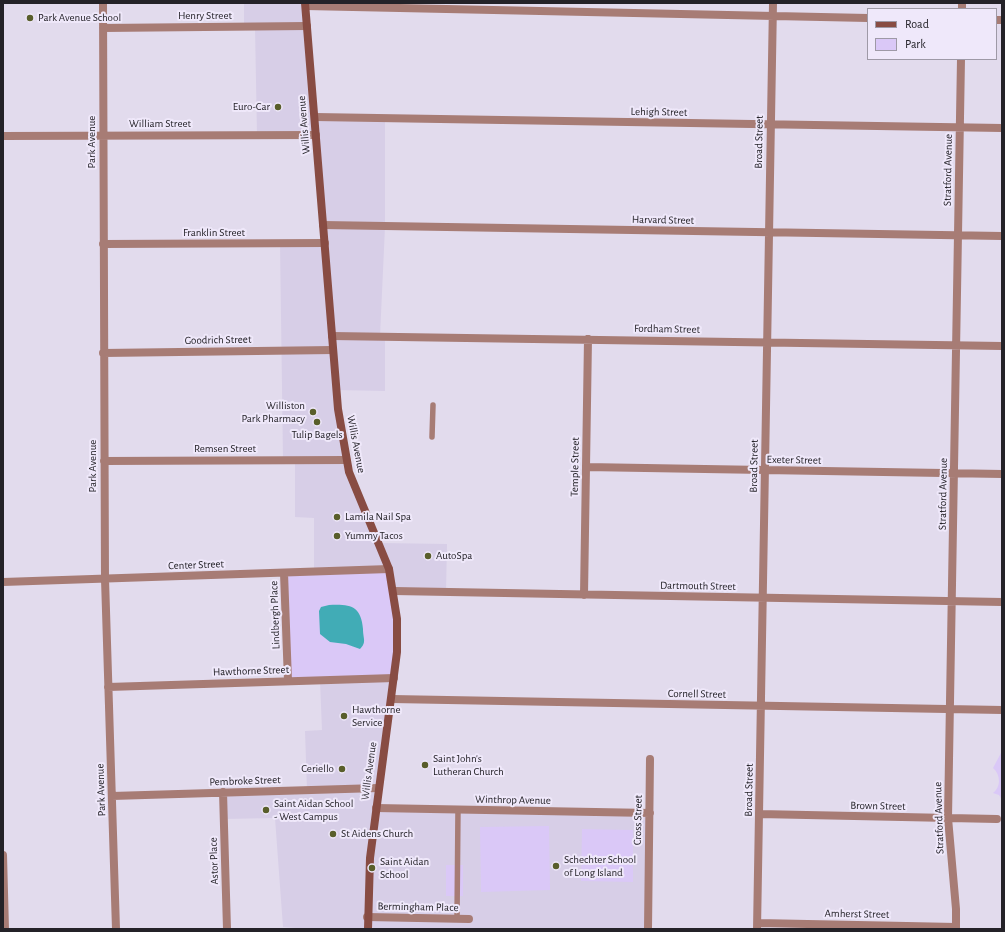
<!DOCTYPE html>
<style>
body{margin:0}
#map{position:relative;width:1005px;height:932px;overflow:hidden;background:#e2dbed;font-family:"Alegreya Sans",sans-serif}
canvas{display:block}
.frame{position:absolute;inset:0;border:4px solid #242228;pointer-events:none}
.legend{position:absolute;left:867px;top:8px;width:130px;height:52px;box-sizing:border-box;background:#efe8fa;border:1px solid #9e99a6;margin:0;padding:5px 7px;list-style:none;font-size:12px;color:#242228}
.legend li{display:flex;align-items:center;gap:8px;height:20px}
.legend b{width:20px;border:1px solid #9e99a6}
</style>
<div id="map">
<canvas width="1005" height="932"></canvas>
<div class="frame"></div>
<ul class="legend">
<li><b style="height:5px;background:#884c43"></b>Road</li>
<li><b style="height:11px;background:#dac8f7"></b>Park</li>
</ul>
</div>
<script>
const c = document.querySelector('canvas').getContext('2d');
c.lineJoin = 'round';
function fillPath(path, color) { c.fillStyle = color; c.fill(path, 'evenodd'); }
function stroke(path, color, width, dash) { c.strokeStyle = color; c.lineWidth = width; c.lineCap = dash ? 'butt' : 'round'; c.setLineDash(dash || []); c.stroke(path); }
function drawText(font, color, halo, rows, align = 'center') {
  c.font = font + ' "Alegreya Sans",sans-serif'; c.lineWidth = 4; c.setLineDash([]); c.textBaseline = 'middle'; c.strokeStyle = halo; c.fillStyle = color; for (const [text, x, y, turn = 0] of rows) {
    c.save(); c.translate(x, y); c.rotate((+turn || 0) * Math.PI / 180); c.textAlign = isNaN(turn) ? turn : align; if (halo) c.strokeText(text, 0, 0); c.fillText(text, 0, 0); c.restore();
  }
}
fillPath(new Path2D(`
 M244 3H389V9L306 6 315 117 385 118V227L380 336H385V391L337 390 346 460 380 543 447 544 446 592 394 591 314 572V518L295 517V461L283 460 280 243H324L316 136 257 135 255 27H244Z
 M394 678 376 808 650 813 648 929H297L296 928 283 927 275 818 223 819V792L307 790 305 731 322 730 320 680Z`), '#d7cee7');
fillPath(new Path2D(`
 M389 569 397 619 393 678 291 680 286 573Z
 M1002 751V800L999 795 993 793C1001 787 1001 775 993 768Z
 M549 826 550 890 481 892 480 827Z
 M582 829 633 830V882L581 881Z
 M446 865H463V896H446Z`), '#dac8f7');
fillPath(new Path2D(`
 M329 605C351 604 361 606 363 629 363 639 367 642 360 649L346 644 330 642 320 634 319 611 321 607Z`), '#41acb6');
stroke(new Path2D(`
 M432 437 433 405
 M457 919 458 809`), '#a77c75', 5.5);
stroke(new Path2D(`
 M103 3 105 579 116 929
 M306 6 868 18
 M962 9V3
 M996 20H1002
 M103 28 307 26
 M315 117 1002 128
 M3 136 316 135
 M323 225 1002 236
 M103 244 325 243
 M332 336 1002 346
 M103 353 333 350
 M104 461 346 460
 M586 467 1002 474
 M284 573 288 681
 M3 582 389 569
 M394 591 1002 602
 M584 595 588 339
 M108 687 394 678
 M392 699 1002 710
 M223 792 227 929
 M112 796 378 788
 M376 808 650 813
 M759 814 997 819
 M3 855 5 929
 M367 917 469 919
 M758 923 956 927
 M648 929 650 759
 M757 929 773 3
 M956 929V909L948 818 961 59`), '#a77c75', 8);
stroke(new Path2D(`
 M305 3 338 409 349 472 389 569 397 619V652L370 858 368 929`), '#884c43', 8);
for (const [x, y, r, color] of [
 [30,18,4,"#595e2b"],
 [278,107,4,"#595e2b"],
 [313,412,4,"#595e2b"],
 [317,422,4,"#595e2b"],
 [337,517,4,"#595e2b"],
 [337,536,4,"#595e2b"],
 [428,556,4,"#595e2b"],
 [344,716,4,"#595e2b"],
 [425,765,4,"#595e2b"],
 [342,769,4,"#595e2b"],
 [266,810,4,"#595e2b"],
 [333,834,4,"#595e2b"],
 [556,866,4,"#595e2b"],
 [372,868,4,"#595e2b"]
]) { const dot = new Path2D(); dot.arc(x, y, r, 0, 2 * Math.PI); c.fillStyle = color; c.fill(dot); stroke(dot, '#efe8fa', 1.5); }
drawText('11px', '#242228', '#efe8fa', [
 ["Henry Street",205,16],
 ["Lehigh Street",659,112,1],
 ["William Street",160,124],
 ["Willis Avenue",304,125,-95],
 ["Park Avenue",92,142,-90],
 ["Broad Street",759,142,-89],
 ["Stratford Avenue",948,170,-89],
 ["Harvard Street",663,220,1],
 ["Franklin Street",214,233],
 ["Fordham Street",667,329,1],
 ["Goodrich Street",218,340,-1],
 ["Willis Avenue",356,444,79],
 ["Remsen Street",225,449],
 ["Exeter Street",794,460,1],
 ["Park Avenue",93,466,-90],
 ["Broad Street",754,466,-89],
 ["Temple Street",575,467,-89],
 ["Stratford Avenue",943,494,-89],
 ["Center Street",196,565,-2],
 ["Dartmouth Street",698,586,1],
 ["Lindbergh Place",275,615,-92],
 ["Hawthorne Street",251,671,-2],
 ["Cornell Street",697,694,1],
 ["Willis Avenue",369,771,-82],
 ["Pembroke Street",245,781,-2],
 ["Park Avenue",101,790,-92],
 ["Broad Street",749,790,-89],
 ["Winthrop Avenue",513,800,1],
 ["Brown Street",878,806,1],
 ["Stratford Avenue",939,818,-92],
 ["Cross Street",638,820,-89],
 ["Astor Place",214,861,-92],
 ["Bermingham Place",418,907,1],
 ["Amherst Street",857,914,1]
]);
drawText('11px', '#242228', '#efe8fa', [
 ["Park Avenue School",38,18],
 ["Euro-Car",270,107,"right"],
 ["Williston",305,406,"right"],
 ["Park Pharmacy",305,419,"right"],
 ["Tulip Bagels",317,435,"center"],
 ["Lamila Nail Spa",345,517],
 ["Yummy Tacos",345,536],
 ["AutoSpa",436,556],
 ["Hawthorne",352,710],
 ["Service",352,723],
 ["Saint John's",433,759],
 ["Lutheran Church",433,772],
 ["Ceriello",334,769,"right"],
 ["Saint Aidan School",274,804],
 ["- West Campus",274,817],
 ["St Aidens Church",341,834],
 ["Schechter School",564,860],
 ["of Long Island",564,873],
 ["Saint Aidan",380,862],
 ["School",380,875]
], 'left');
</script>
